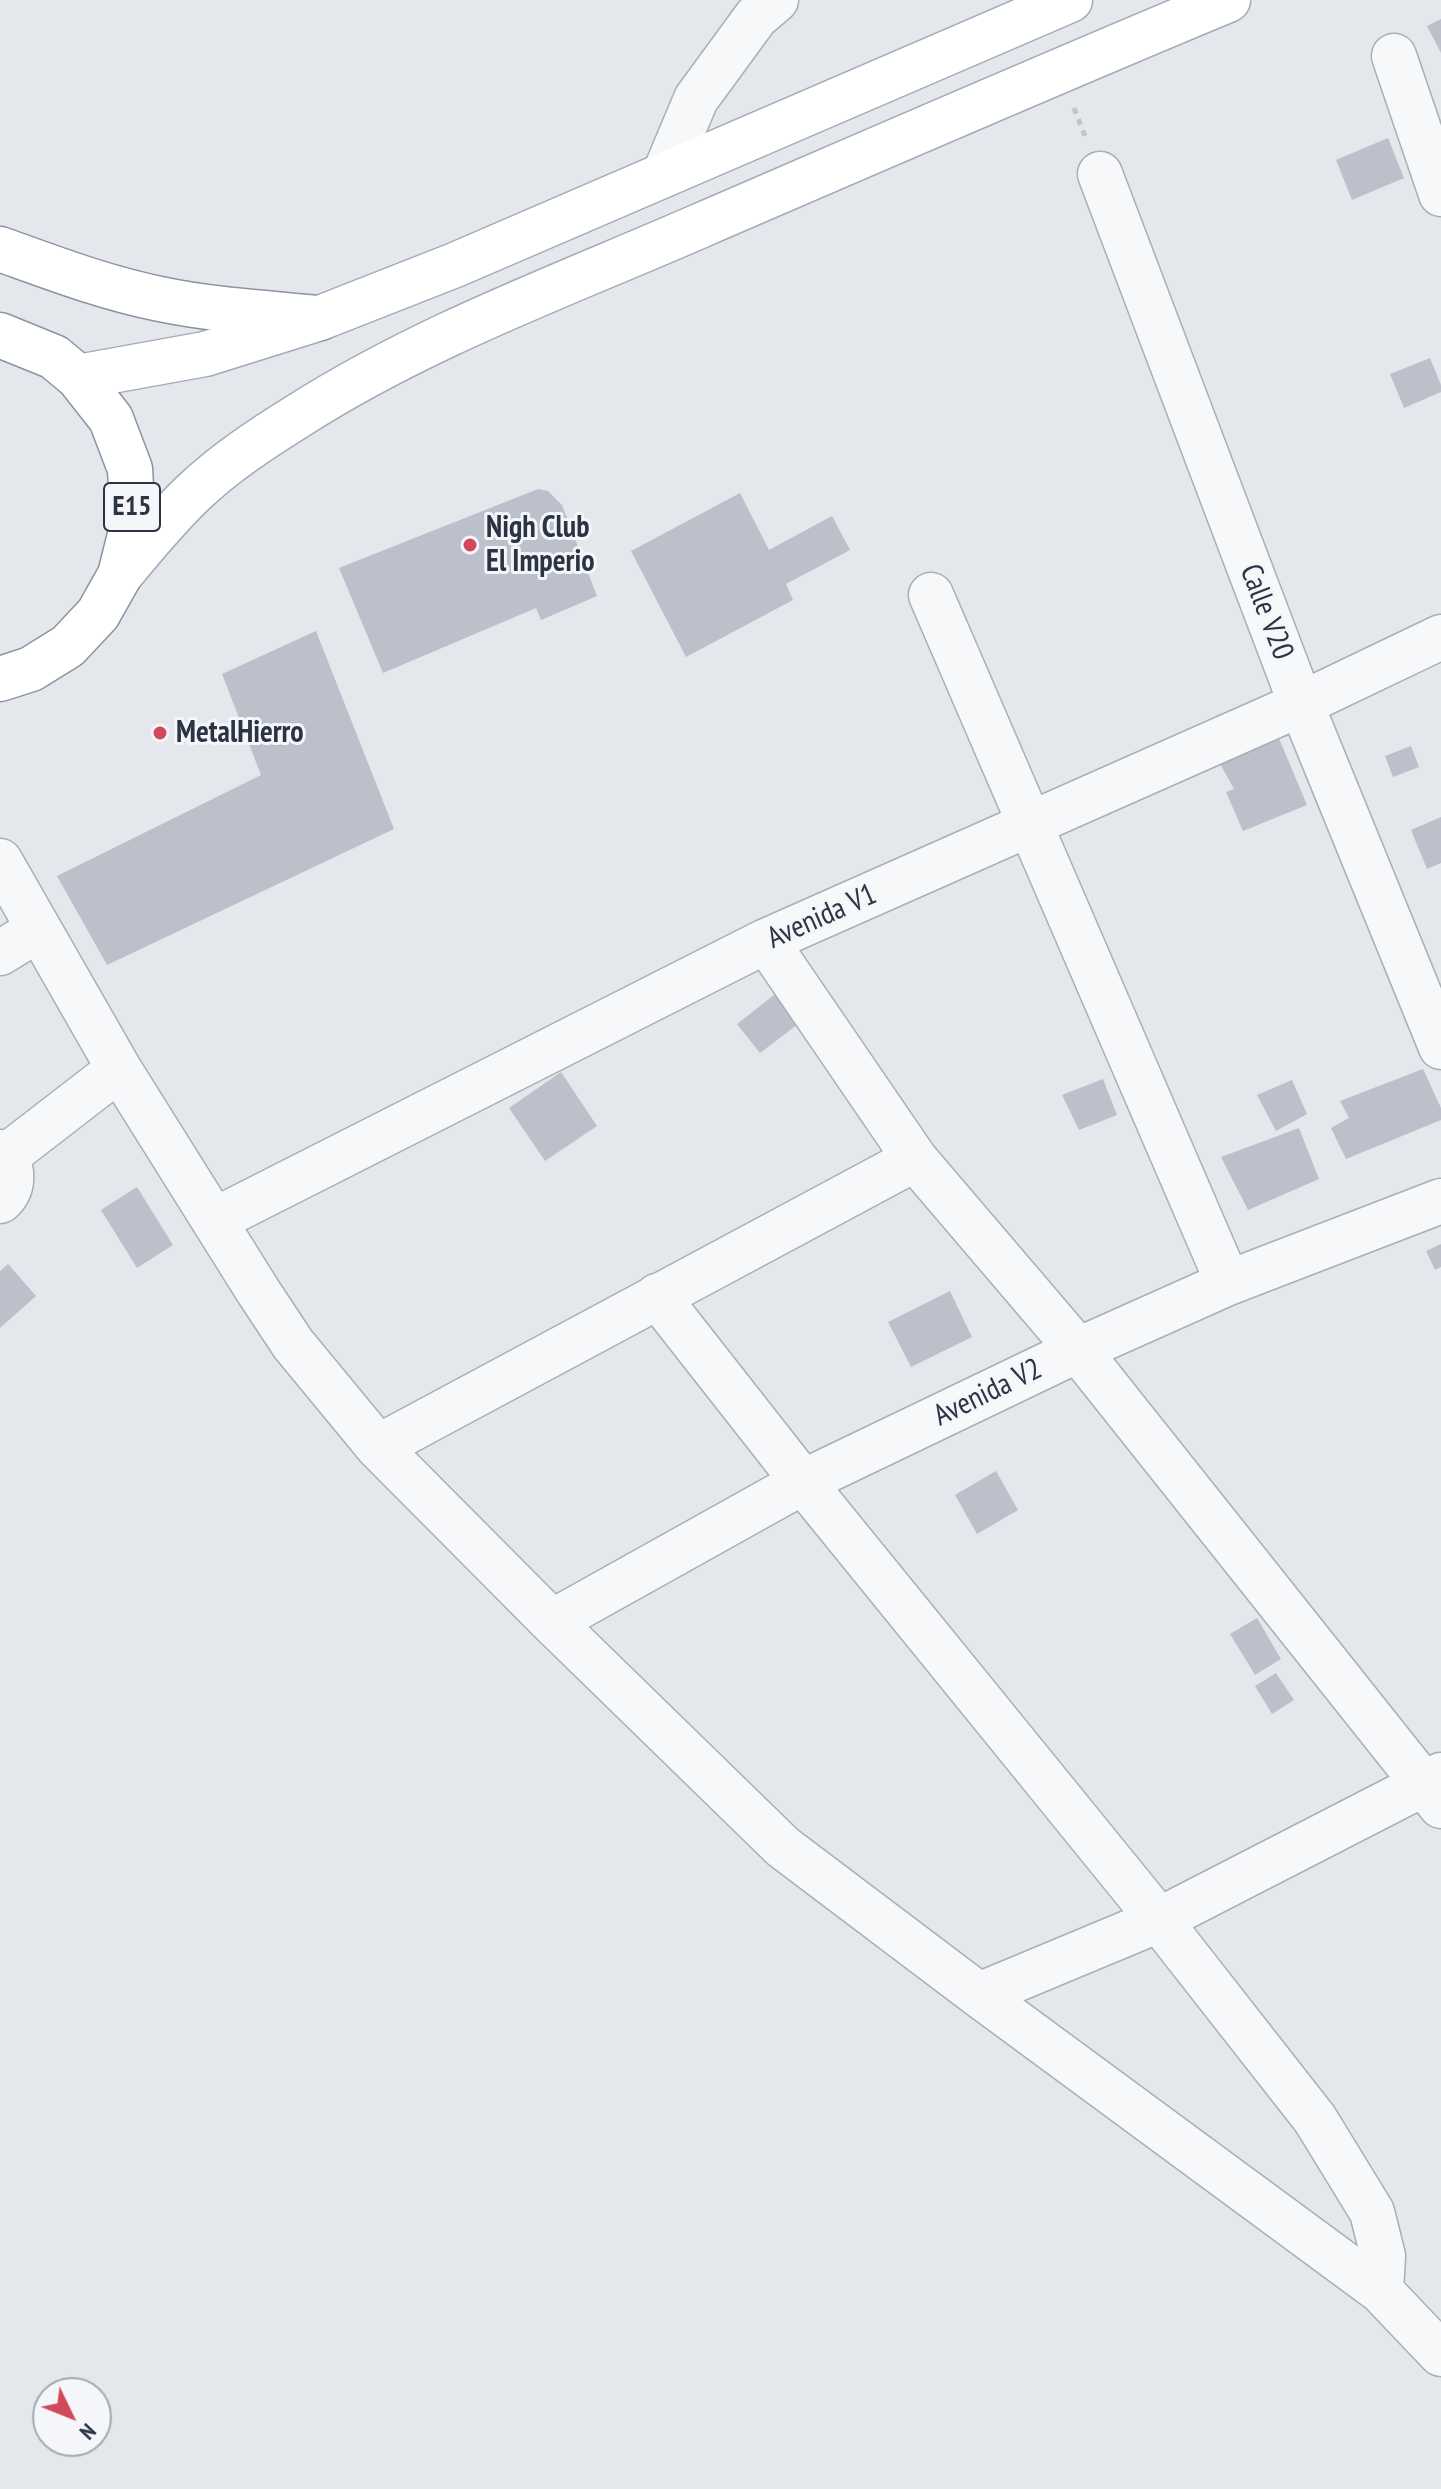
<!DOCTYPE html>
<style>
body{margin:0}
#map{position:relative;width:1441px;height:2489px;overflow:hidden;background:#e4e7ec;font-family:"PT Sans Narrow",sans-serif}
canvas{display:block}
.north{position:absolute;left:32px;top:2377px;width:80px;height:80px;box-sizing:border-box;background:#f4f6f9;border:2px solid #a4a8b1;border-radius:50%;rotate:133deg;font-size:22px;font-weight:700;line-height:32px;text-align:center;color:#2b3445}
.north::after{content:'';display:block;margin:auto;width:28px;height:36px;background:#d1495b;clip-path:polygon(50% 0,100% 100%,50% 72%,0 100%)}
</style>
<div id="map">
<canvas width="1441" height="2489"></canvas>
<div class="north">N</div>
</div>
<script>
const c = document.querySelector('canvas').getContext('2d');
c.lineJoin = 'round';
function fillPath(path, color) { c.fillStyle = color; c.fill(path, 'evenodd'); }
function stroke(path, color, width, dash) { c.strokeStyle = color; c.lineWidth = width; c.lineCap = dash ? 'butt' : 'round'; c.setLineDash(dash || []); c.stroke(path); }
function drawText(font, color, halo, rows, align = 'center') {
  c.font = font + ' "PT Sans Narrow",sans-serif'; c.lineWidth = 6; c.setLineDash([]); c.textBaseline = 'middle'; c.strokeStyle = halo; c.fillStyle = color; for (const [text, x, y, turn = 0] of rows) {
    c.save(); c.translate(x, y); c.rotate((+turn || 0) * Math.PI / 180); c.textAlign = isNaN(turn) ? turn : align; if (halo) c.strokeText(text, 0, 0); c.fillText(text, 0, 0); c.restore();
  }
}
fillPath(new Path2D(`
 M1441 19V53L1427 26Z
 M1388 138 1404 178 1352 200 1336 160Z
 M1430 358 1441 385V392L1404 408 1390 374Z
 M538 489 548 491 562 505 597 596 541 620 536 608 383 673 339 568Z
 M740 493 769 550 832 516 850 550 786 584 793 600 686 657 631 551Z
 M316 631 394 829 107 965 57 876 261 775 222 674Z
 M1278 736 1307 805 1243 831 1226 792 1234 789 1219 762Z
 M1411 746 1419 767 1393 777 1385 756Z
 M1441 817V863L1427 869 1411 830Z
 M779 991 802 1021 760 1053 737 1024Z
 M1423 1069 1441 1108V1120L1346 1159 1331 1128 1349 1118 1340 1101Z
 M561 1072 597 1126 545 1161 509 1108Z
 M1103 1079 1117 1115 1079 1130 1062 1095Z
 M1292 1080 1307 1114 1276 1131 1257 1095Z
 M1299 1128 1319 1179 1248 1210 1221 1157Z
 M137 1187 173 1245 137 1268 101 1210Z
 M1441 1244V1267L1435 1270 1426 1251Z
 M8 1264 36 1296 0 1328V1271Z
 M950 1291 972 1337 911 1367 888 1322Z
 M996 1471 1018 1510 977 1534 955 1495Z
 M1257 1618 1281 1659 1255 1675 1230 1634Z
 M1276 1673 1294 1700 1272 1714 1255 1686Z`), '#bbc0ca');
const minor = new Path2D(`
 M1394 56 1441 194
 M1100 174 1301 704 1441 1047
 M664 175 696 99 756 17 776 0
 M931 595 1228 1283
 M0 861 119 1069 258 1291 293 1344 378 1447 552 1622 783 1847 979 1995 1381 2291 1441 2354
 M766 941 915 1159 1078 1350 1441 1806
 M0 953 39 929
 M0 1152C15 1166 15 1188 0 1201
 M5 1157 119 1069
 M215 1220 766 941 1301 704 1441 637
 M657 1296 803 1482 1159 1920 1315 2119 1372 2212 1383 2256 1381 2291
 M378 1447 915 1159
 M552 1622 803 1482 1078 1350 1228 1283 1441 1201
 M979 1995 1159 1920 1441 1775`);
const major = new Path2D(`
 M78 377 205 354 320 318 455 265 1070 0
 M120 575C143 547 166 519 192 494 223 464 261 439 298 416 425 335 567 284 704 224 878 149 1052 73 1228 0`);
const highway = new Path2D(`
 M0 249C53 268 105 288 160 299 212 310 267 313 320 318
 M0 335 54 357 78 377 111 419 130 469 133 523 120 575 98 614 68 646 31 669 0 679`);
stroke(minor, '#a9aeb7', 47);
stroke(major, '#a3abb8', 47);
stroke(highway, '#8b94a3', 47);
stroke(new Path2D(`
 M1074 108 1085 136`), '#c2c5cb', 5, [6, 6]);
stroke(minor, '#f7f8fa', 44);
stroke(major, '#fff', 44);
stroke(highway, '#fff', 44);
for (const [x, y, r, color] of [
 [470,545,8,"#d1495b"],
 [160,733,8,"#d1495b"]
]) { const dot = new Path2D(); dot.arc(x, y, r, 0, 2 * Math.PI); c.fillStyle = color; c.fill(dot); stroke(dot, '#f4f6f9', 3); }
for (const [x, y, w] of [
 [132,507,56]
]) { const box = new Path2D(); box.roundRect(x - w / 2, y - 24, w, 48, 6); c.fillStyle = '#f4f6f9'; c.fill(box); stroke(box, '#2b3445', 2); }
drawText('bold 28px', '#2b3445', null, [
 ["E15",132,507]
]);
drawText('bold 30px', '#2b3445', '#f4f6f9', [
 ["Nigh Club",486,528],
 ["El Imperio",486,562],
 ["MetalHierro",176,733]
], 'left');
drawText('30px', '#2b3445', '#f4f6f9', [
 ["Calle V20",1266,612,69],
 ["Avenida V1",822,917,-24],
 ["Avenida V2",988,1393,-26]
]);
</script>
